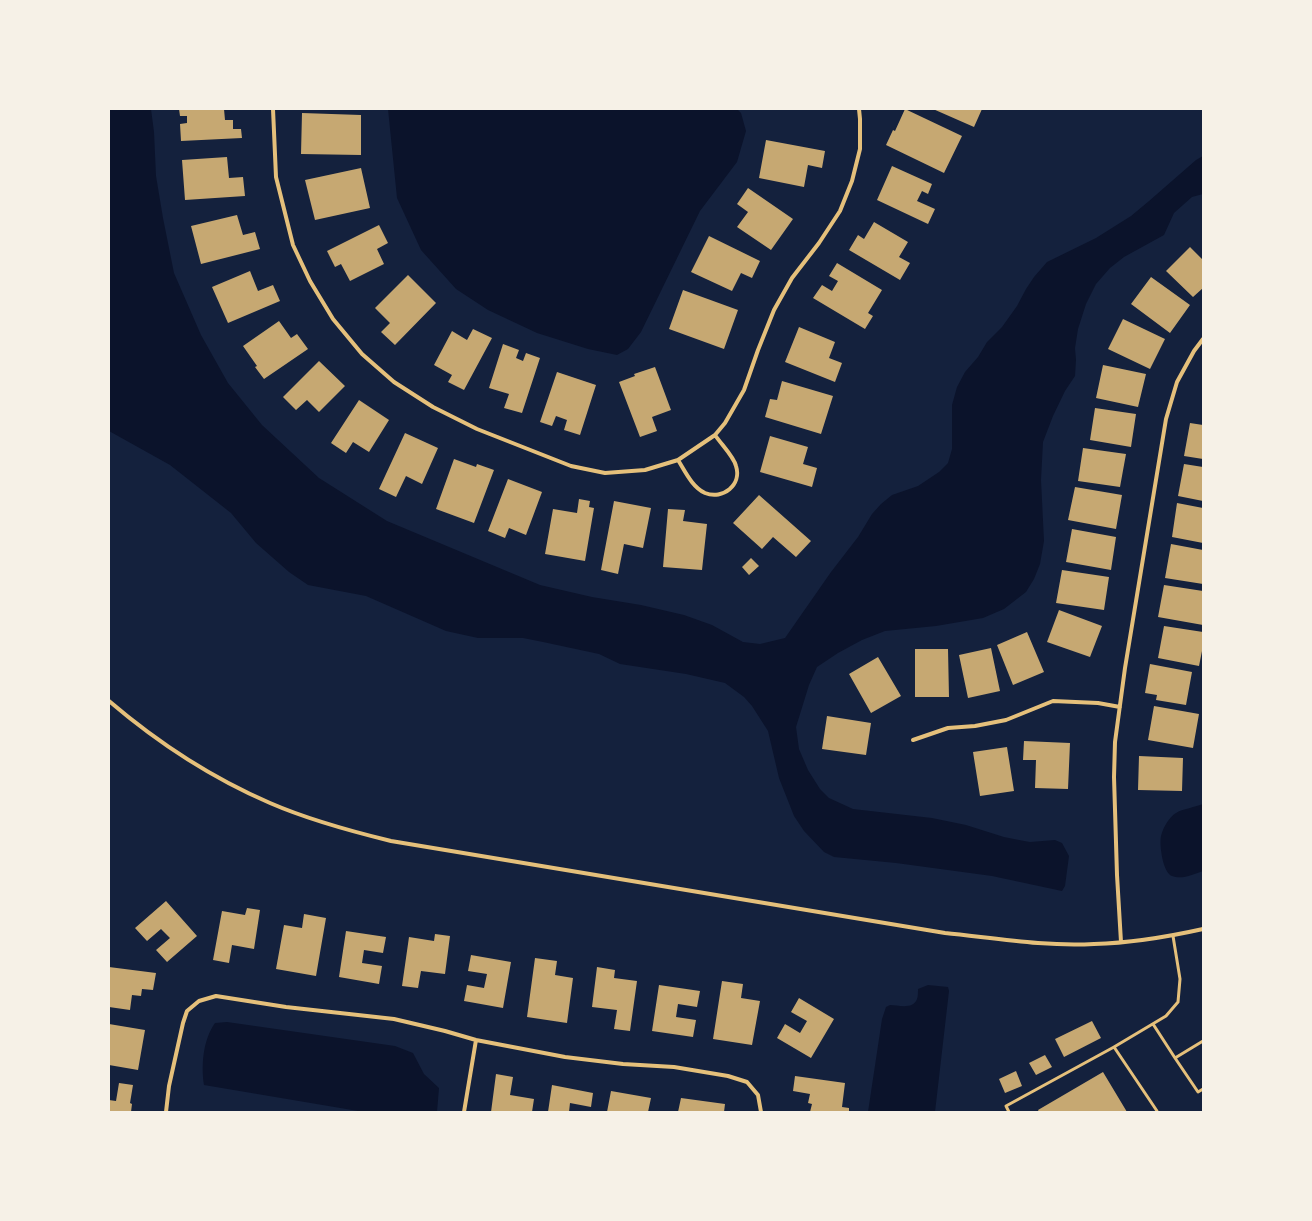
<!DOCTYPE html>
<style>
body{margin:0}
#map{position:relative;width:1312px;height:1221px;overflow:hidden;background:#14213d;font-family:"Golos Text",sans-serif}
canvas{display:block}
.frame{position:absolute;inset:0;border:110px solid #f6f1e7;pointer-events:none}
</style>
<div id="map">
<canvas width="1312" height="1221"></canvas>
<div class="frame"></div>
</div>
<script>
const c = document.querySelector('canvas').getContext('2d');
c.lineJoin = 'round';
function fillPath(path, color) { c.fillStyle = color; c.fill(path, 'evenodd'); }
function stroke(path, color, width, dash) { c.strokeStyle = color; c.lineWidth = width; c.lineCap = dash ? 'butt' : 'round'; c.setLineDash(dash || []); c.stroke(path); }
fillPath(new Path2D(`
 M109 109H151L154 132 156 176 163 218 174 273 201 335 228 383 262 425 319 478 387 521 540 585 592 597 641 605 684 615 712 625 743 642 760 644 785 638 831 572 858 537 872 514 881 504 892 495 918 486 939 472 948 463 952 449V405L957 387 965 372 978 357 987 342 1002 327 1017 306 1026 289 1034 277 1047 262 1096 238 1131 216 1149 201 1196 160 1203 156V194L1192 197 1174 213 1164 235 1124 257 1110 268 1096 284 1086 304 1078 329 1075 348 1076 360 1075 376 1065 391 1053 416 1043 442 1041 480 1044 541 1040 564 1034 579 1026 592 1004 609 983 618 936 626 885 631 862 640 838 653 817 667 809 685 796 727 799 749 808 770 820 789 829 798 853 809 932 818 966 825 1004 837 1019 840 1030 842 1055 840 1062 843 1069 856 1065 886 1062 891 992 876 896 863 834 857 824 852 804 831 794 816 779 778 768 731 752 706 744 697 725 683 686 674 620 664 599 654 543 642 523 638H478L446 631 366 596 308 585 289 572 256 543 231 513 170 465 109 431Z
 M388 109H737L741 113 746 131 737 162 700 211 641 332 628 349 617 355 588 349 537 333 488 310 456 289 421 250 397 198Z
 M1203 804V871C1194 874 1182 880 1172 876 1163 873 1159 845 1161 836 1163 828 1169 817 1176 813 1182 809 1196 807 1203 804Z
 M928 985 948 987 949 991 935 1112H868L882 1019 886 1007 890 1005C898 1005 913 1010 917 999 918 997 918 992 918 989Z
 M227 1022 395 1046 413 1053 424 1074 439 1088 437 1112H364L204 1085C201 1065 203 1040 215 1023Z`), '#0b132b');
fillPath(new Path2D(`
 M179 109H224L225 120H233V129H241L242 138 181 141 180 124 187 123V116H180Z
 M905 109 962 136 944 173 886 145 893 130 895 131Z
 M933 109H982L974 127Z
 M302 113 361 115V155L301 154Z
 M766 140 825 151 822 168 808 165 804 187 759 178Z
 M227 157 229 178 243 177 245 196 185 200 182 160Z
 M892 166 932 184 928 194 922 191 917 201 935 209 928 224 877 200Z
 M361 168 370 208 315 220 305 180Z
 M748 188 793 219 771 250 737 227 748 212 737 204Z
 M237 215 243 235 255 232 260 249 201 264 191 226Z
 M874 222 908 242 899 257 910 263 900 280 849 250 858 235 864 239Z
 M379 225 388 243 377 249 384 264 350 281 341 264 335 267 327 251Z
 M709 236 760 261 752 278 741 273 732 291 691 272Z
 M1190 247 1203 260V288L1193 297 1166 271Z
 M837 263 882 290 868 313 873 316 865 329 813 298 822 285 832 291 838 281 829 276Z
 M250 271 258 291 273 285 280 301 228 323 212 287Z
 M408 275 436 303 395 345 381 332 390 323 375 308Z
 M1151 277 1190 305 1170 333 1131 304Z
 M683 290 738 310 724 349 669 329Z
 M1123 319 1165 339 1150 369 1108 349Z
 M279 321 291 338 297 334 308 349 264 379 255 367 257 366 243 346Z
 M799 327 835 342 829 358 842 363 835 382 785 362Z
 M473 329 492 338 464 390 448 382 452 375 434 365 452 331 467 340Z
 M503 344 519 350 516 358 523 361 526 353 540 358 522 413 504 408 509 394 489 388Z
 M319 361 345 386 319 412 307 400 296 410 283 397Z
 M1103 365 1146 374 1138 407 1096 398Z
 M655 367 671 410 652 417 657 431 640 437 619 382 635 376 634 374Z
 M557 372 596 385 580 435 564 430 567 420 556 416 552 426 540 422Z
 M782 381 833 396 821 434 765 417 770 399 777 400Z
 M359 400 389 420 369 452 353 442 346 453 331 443Z
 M1095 408 1136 414 1131 447 1090 440Z
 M1190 423 1203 425V459L1184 456Z
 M405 433 438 448 422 484 406 476 396 497 379 489Z
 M770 436 808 447 803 464 817 468 812 487 760 472Z
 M1083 448 1126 454 1120 487 1078 481Z
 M454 459 476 467 477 464 494 470 474 523 436 509Z
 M1184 464 1203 467V501L1178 496Z
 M508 479 542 492 526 535 509 528 505 538 488 531Z
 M1075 487 1122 495 1116 529 1068 520Z
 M759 495 811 541 796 557 773 537 762 549 733 523Z
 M579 499 590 501 589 507 594 508 585 561 545 554 553 509 577 513Z
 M614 501 651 508 643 548 624 544 618 574 601 570Z
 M1177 503 1203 508V543L1172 537Z
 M668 509 685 510 683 521 707 524 702 570 663 567Z
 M1072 529 1116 537 1111 570 1066 562Z
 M1171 544 1203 550V584L1165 578Z
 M751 558 759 566 749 575 742 567Z
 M1062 570 1109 577 1104 610 1056 603Z
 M1164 585 1203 591V625L1158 617Z
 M1059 610 1102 626 1090 657 1047 642Z
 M1164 626 1203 632V646L1199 666 1158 658Z
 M1027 632 1044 672 1013 685 997 645Z
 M991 648 1000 691 968 698 959 655Z
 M915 649H948L949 697H915Z
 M878 657 901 696 871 713 849 674Z
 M1150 664 1192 672 1186 705 1156 700 1157 695 1145 693Z
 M1154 706 1199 714 1193 748 1148 740Z
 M827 716 871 723 866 755 822 749Z
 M1024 741 1070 743 1068 789 1035 788 1036 760H1023Z
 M1007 747 1014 791 980 796 973 752Z
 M1139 756 1183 758 1182 791 1138 790Z
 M166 901 197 936 167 962 156 950 170 938 161 929 147 941 135 928Z
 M247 908 260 910 254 949 232 945 229 963 213 960 222 911 245 915Z
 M304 914 326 918 316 976 276 969 284 925 302 928Z
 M346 931 386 937 383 953 364 950 362 963 382 966 379 984 339 977Z
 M435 934 450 936 445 974 421 971 418 988 402 986 409 937 434 941Z
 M471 955 511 962 503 1008 464 1001 467 985 484 988 487 974 468 971Z
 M535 958 557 961 555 975 573 978 567 1023 527 1017Z
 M109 967 156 973 153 990 142 989 141 996 132 995 130 1010 109 1007Z
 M597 967 615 970 614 978 637 981 630 1031 614 1029 617 1010 592 1007Z
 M722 981 743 984 741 998 760 1001 752 1045 713 1039Z
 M659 985 700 991 697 1007 678 1004 676 1017 696 1020 693 1037 652 1031Z
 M799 998 834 1019 811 1058 777 1038 785 1024 800 1033 807 1021 791 1012Z
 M1092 1021 1101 1038 1064 1057 1055 1039Z
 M109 1024 145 1030 138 1070 109 1065Z
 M1045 1055 1052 1067 1036 1075 1029 1063Z
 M1016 1071 1022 1086 1005 1093 999 1079Z
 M1103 1072 1127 1112H1039L1038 1110Z
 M496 1074 513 1077 510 1095 534 1099 532 1112H491Z
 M795 1076 845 1083 842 1107 849 1108V1112H810L812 1104 808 1103 810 1094 793 1091Z
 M119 1083 133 1085 130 1103 132 1104 131 1112H109V1100L116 1101Z
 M552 1085 593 1093 591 1107 570 1103 569 1112H548Z
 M611 1091 651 1098 648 1112H607Z
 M681 1098 725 1104 724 1112H678Z`), '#c6a872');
stroke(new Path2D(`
 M1153 1024 1175 1058 1203 1041
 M1114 1047 1157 1111 1156 1112
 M1175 1058 1198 1092 1203 1089
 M1009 1112 1006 1106 1114 1047 1166 1016 1178 1002 1180 979 1173 936`), '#e5c07b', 3);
stroke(new Path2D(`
 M273 109 276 177 293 245 310 281 333 319 362 354 394 382 433 407 477 429 571 466 605 473 645 470 678 460 715 435 725 423 744 390 758 350 774 310 792 278 819 243 840 211 852 181 860 149V119L859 109
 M678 460C685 471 692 487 705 493 723 500 742 485 736 466 734 457 721 444 715 435
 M109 701C157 742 212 778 270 803 309 820 350 831 391 841L945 933C994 938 1046 947 1094 944 1131 943 1167 937 1203 929
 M913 740 948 728 975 726 1006 720 1053 701 1098 703 1120 707
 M1121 942 1117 875 1114 777 1115 742 1125 668 1166 419 1177 382 1194 351 1203 339
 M166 1112 169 1086 183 1023 187 1011 199 1001 216 996 286 1007 394 1019 445 1031 476 1040 565 1057 623 1064 674 1067 728 1076 747 1082 758 1095 761 1112
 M464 1112 476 1040`), '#e5c07b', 4);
</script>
